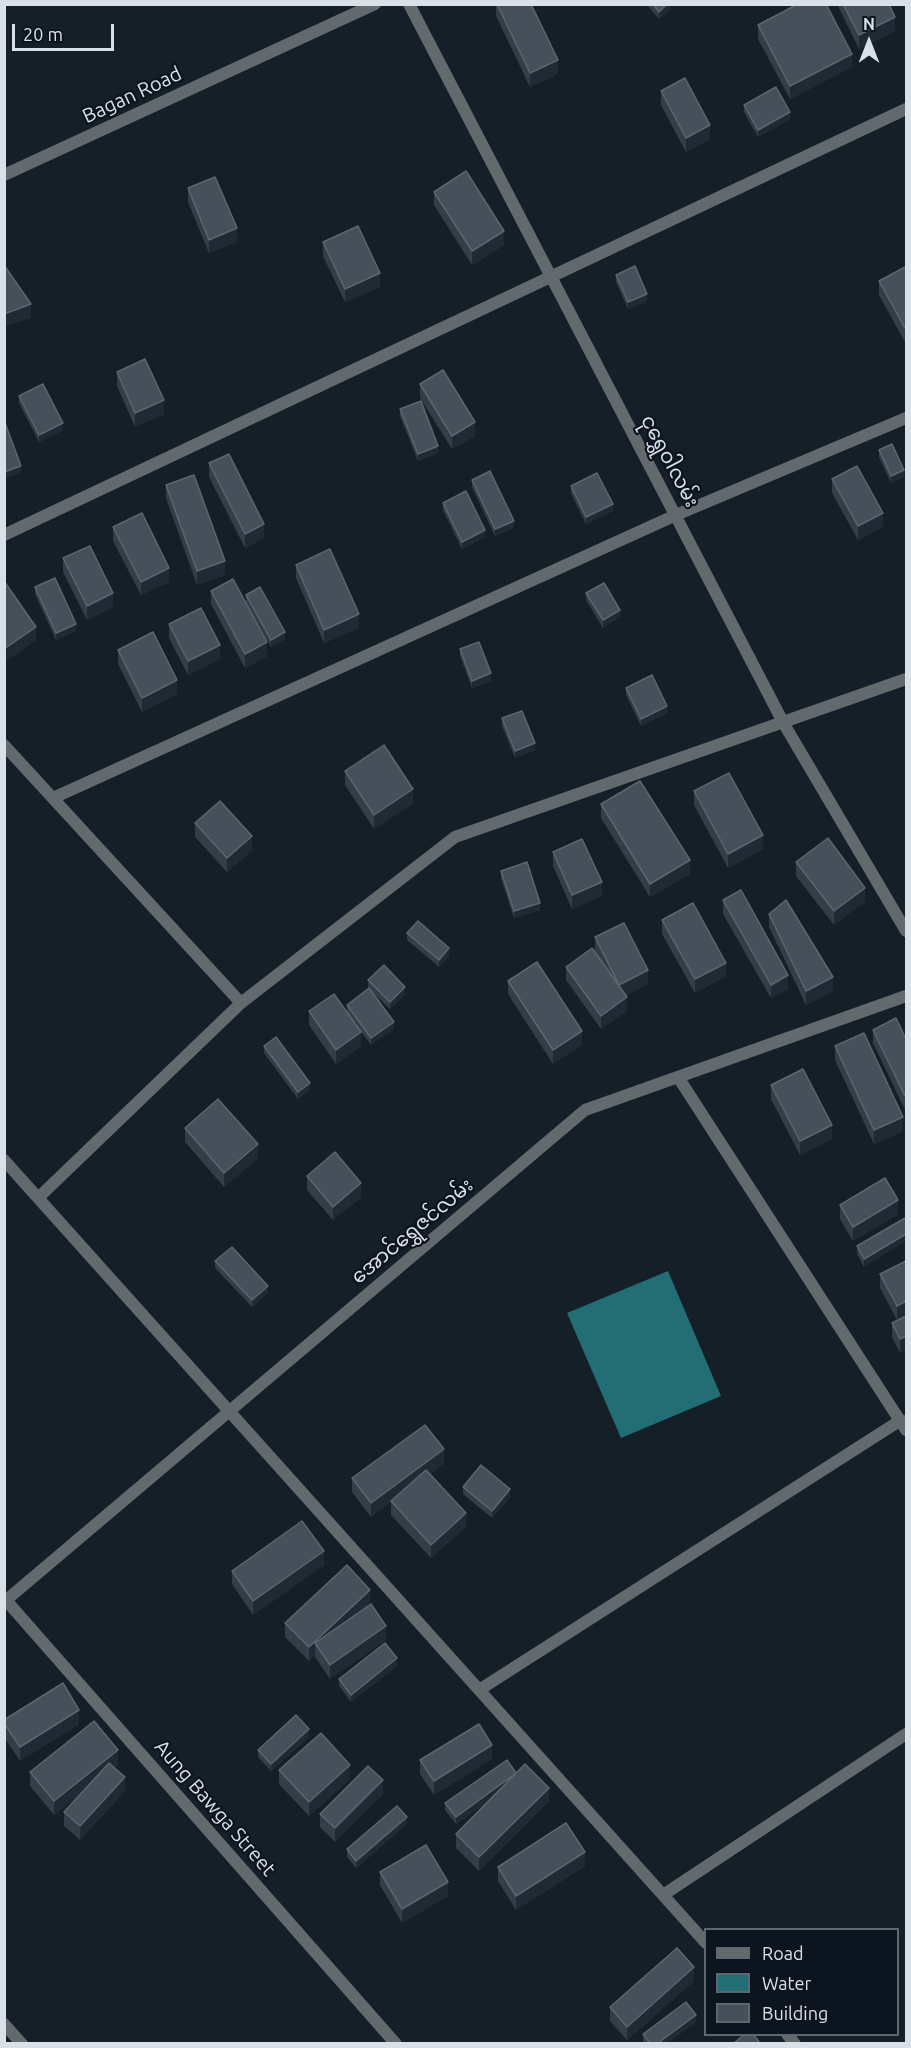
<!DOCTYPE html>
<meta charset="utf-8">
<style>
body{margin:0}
#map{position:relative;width:911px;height:2048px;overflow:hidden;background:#151f28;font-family:Ubuntu,sans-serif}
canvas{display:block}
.frame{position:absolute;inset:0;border:6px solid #d9e0e7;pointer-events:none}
.legend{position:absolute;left:704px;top:1928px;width:195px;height:108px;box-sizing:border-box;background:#0c151f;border:2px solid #5e666f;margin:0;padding:8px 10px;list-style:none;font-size:18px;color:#d9e0e7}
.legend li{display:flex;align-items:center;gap:12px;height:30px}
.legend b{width:30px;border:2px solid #5e666f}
.north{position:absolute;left:839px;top:12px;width:60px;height:60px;-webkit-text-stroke:4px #0c151f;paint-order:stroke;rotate:0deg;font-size:16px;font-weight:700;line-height:24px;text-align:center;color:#d9e0e7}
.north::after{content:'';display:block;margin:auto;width:21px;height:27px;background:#d9e0e7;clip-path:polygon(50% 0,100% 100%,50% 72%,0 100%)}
.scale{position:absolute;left:12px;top:24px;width:102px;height:27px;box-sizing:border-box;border:3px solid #d9e0e7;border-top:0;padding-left:8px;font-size:18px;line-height:21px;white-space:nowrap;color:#d9e0e7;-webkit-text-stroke:4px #0c151f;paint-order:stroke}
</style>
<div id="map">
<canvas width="911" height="2048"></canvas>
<div class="frame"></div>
<ul class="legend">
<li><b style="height:8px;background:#626a6d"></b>Road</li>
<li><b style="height:16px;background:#236e74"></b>Water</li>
<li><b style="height:16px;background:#45505a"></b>Building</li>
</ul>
<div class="north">N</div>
<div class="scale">20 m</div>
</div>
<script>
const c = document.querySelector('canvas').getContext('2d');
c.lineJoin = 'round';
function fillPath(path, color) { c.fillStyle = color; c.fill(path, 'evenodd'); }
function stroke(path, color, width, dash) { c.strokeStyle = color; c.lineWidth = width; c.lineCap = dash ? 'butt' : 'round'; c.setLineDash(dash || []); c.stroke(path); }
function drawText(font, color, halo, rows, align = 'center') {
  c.font = font + ' Ubuntu,"Noto Sans Myanmar",sans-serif'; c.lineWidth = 4.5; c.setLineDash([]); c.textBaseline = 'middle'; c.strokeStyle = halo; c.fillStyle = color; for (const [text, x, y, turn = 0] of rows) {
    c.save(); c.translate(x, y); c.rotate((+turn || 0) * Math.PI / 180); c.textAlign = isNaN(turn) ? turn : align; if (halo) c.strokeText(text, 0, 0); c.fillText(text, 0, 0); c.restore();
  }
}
fillPath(new Path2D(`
 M668 1271 721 1396 621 1438 567 1313Z`), '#236e74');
stroke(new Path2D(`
 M409 4 784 724 906 931
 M4 535 906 109
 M4 745 241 1003
 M53 798 676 515 906 418
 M678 1077 906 1430
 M4 1160 706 1943
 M38 1198 241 1003 455 837 906 679
 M4 1598 396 2044
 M4 1602 585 1110 906 996
 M479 1690 901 1420
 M663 1895 906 1734
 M4 2024 22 2044
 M787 2034 795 2044`), '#626a6d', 12);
stroke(new Path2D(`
 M4 175 375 4`), '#626a6d', 12);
fillPath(new Path2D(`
 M496 4H531L558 74 530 87 496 16Z
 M646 4H671V9L659 19Z
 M837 4H889L895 31 859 49Z
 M758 25 852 67 790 99 758 39Z
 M661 91 710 139 686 152 661 105Z
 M744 105 790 119 758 137 744 112Z
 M188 188 237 242 209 253 188 202Z
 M434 192 504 245 472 265 434 205Z
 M323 242 380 287 345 302 323 256Z
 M906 269V344L879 295V281Z
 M616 275 647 301 628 309 616 282Z
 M117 372 164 414 135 427 117 386Z
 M420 384 475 436 452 449 420 398Z
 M19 396 63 430 39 442 19 403Z
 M400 409 438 453 418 461 400 416Z
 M879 450 904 477 891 483 879 457Z
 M209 463 264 538 245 548 209 477Z
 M832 479 883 527 858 540 832 493Z
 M472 480 514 528 495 536 472 487Z
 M166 485 225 575 197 585 166 498Z
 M571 486 613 511 586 524 571 493Z
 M443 503 485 537 462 549 443 510Z
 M113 527 169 582 141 595 113 541Z
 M63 558 113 607 87 620 63 572Z
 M296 565 359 628 324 643 296 578Z
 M35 587 76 631 56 640 35 594Z
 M211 591 267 656 245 668 211 604Z
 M586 593 620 617 603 628 586 600Z
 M246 595 285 639 271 647 246 602Z
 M169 624 220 659 188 675 169 638Z
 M460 649 491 681 472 688 460 656Z
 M118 650 177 694 142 712 118 664Z
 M626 688 667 713 641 726 626 695Z
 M502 718 535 750 515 758 502 726Z
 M345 771 413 803 374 829 345 785Z
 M694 791 763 849 728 868 694 805Z
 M601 804 690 874 650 897 601 818Z
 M195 823 252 850 227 872 195 837Z
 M553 852 602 896 572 909 553 866Z
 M796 862 865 901 834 925 796 876Z
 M501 871 540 910 514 918 501 878Z
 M723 900 788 989 771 998 723 914Z
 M769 914 833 991 806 1005 769 927Z
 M662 920 726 976 695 993 662 934Z
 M407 933 449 956 439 967 407 940Z
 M595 937 648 984 625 996 627 1011 601 1029 566 980V967L599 958 595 951Z
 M368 980 405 994 390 1009 368 988Z
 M508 981 582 1045 553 1064 508 994Z
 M347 1005 394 1029 371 1045 347 1013 361 1046 336 1064 309 1025V1011L347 1012Z
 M873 1030 906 1039V1112L873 1043Z
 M264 1046 310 1090 298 1099 264 1053Z
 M835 1046 903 1131 874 1144 835 1060Z
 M771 1085 832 1139 800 1155 771 1099Z
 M185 1128 258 1158 224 1187 185 1142Z
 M307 1176 361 1197 333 1220 307 1190Z
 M840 1205 898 1214 853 1241 840 1219Z
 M906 1221 864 1267 857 1254V1246Z
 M215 1261 268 1293 252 1307 215 1268Z
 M906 1261 897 1320 880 1288V1274Z
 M906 1316 900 1353 892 1337V1323Z
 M444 1463 430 1474 466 1527 431 1558 391 1515V1502L371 1517 352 1492V1478Z
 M463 1487 510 1497 492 1518 463 1494Z
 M324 1565 253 1615 232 1584V1571Z
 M370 1604 365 1609 386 1640 330 1679 315 1657V1655L309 1661 285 1637V1623Z
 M397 1666 351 1702 339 1686V1679Z
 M4 1720 79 1724 20 1761 4 1737Z
 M309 1737 271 1771 258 1757V1750Z
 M492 1759 434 1795 420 1774V1760Z
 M118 1764 114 1768 125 1791 80 1840 64 1826V1812L82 1793 54 1815 30 1786V1772Z
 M279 1770 350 1779 309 1816 279 1784Z
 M516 1773 549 1801 479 1871 456 1848V1834L489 1801 456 1824 445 1810V1803Z
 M383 1794 335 1842 320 1827V1814Z
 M407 1824 356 1868 347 1857V1849Z
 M585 1866 516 1910 498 1881V1867Z
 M380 1872 448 1896 402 1923 380 1885Z
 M694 1981 627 2040 610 2021V2007Z
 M696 2022 667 2043H645L643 2041V2034Z`), '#333e49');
fillPath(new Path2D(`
 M667 4H671V9L659 19V12Z
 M895 17V31L859 49V35Z
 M852 54V67L790 99V86Z
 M558 60V74L530 87V73Z
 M790 112V119L758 137V130Z
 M710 125V139L686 152V138Z
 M237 228V242L209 253V240Z
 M504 231V245L472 265V251Z
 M380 273V287L345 302V289Z
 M647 294V301L628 309V302Z
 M31 304V318L4 327V314Z
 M164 400V414L135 427V413Z
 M475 422V436L452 449V436Z
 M63 423V430L39 442V435Z
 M438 446V453L418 461V454Z
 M21 466V473L4 479V472Z
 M904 470V477L891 483V476Z
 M613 504V511L586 524V517Z
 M883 513V527L858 540V526Z
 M514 521V528L495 536V529Z
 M264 524V538L245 548V534Z
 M485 530V537L462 549V542Z
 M225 561V575L197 585V571Z
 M169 568V582L141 595V582Z
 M113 593V607L87 620V606Z
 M620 610V617L603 628V620Z
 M359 614V628L324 643V630Z
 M76 624V631L56 640V633Z
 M36 627V640L4 663V649Z
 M285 632V639L271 647V640Z
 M267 642V656L245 668V654Z
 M220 645V659L188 675V661Z
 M491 673V681L472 688V681Z
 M177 680V694L142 712V698Z
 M667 706V713L641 726V719Z
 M535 743V750L515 758V751Z
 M413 789V803L374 829V815Z
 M763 835V849L728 868V854Z
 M252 836V850L227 872V858Z
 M690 860V874L650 897V884Z
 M602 882V896L572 909V895Z
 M865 888V901L834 925V911Z
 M540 903V910L514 918V911Z
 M449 948V956L439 967V960Z
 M726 963V976L695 993V979Z
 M648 970V984L619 999V985Z
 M788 975V989L771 998V985Z
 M833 977V991L806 1005V991Z
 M405 987V994L390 1009V1002Z
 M627 997V1011L601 1029V1016Z
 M394 1022V1029L371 1045V1038Z
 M582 1031V1045L553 1064V1050Z
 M361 1032V1046L336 1064V1050Z
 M310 1083V1090L298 1099V1092Z
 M903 1117V1131L874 1144V1130Z
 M832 1125V1139L800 1155V1141Z
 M258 1144V1158L224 1187V1173Z
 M361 1183V1197L333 1220V1207Z
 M898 1200V1214L853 1241V1227Z
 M906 1234V1241L864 1267V1259Z
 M268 1286V1293L252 1307V1300Z
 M906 1301V1315L897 1320V1306Z
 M906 1336V1349L900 1353V1339Z
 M444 1449V1463L371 1517V1503Z
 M510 1489V1497L492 1518V1511Z
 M466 1513V1527L431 1558V1545Z
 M324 1551V1565L253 1615V1601Z
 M370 1590V1604L320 1650 315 1643V1655L309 1661V1647Z
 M386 1626V1640L330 1679V1665Z
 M397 1658V1666L351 1702V1695Z
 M79 1710V1724L20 1761V1747Z
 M309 1729V1737L271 1771V1764Z
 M492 1745V1759L434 1795V1781Z
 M118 1750V1764L54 1815V1801Z
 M350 1765V1779L309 1816V1802Z
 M517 1774V1781L456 1824V1817Z
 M125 1777V1791L80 1840V1826Z
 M383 1780V1794L335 1842V1828Z
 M549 1788V1801L479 1871V1857Z
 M407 1817V1824L356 1868V1861Z
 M585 1852V1866L516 1910V1896Z
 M448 1882V1896L402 1923V1909Z
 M694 1967V1981L627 2040V2027Z
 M696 2015V2022L667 2043H658Z`), '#202a35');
const building = new Path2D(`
 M497 4H531L558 60 530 73Z
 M653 4H667L659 12Z
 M798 4H826L852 54 790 86 758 25Z
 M843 4H889L895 17 859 35Z
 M685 78 710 125 686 138 661 91Z
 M776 87 790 112 758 130 744 105Z
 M466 171 504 231 472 251 434 192Z
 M215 177 237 228 209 240 188 188Z
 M358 226 380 273 345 289 323 242Z
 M4 265 31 304 4 314Z
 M635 266 647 294 628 302 616 275Z
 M905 267 906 269V330L879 281Z
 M145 359 164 400 135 413 117 372Z
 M443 370 475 422 452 436 420 384Z
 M43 384 63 423 39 435 19 396Z
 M421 401 438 446 418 454 400 409Z
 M4 420 21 466 4 472Z
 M892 444 904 470 891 476 879 450Z
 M229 454 264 524 245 534 209 463Z
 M857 466 883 513 858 526 832 479Z
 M490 471 514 521 495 529 472 480Z
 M597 473 613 504 586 517 571 486Z
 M194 475 225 561 197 571 166 485Z
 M466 491 485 530 462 542 443 503Z
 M142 513 169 568 141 582 113 527Z
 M90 546 113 593 87 606 63 558Z
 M330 549 359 614 324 630 296 565Z
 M55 578 76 624 56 633 35 587Z
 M233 579 267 642 245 654 211 591Z
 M4 581 36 627 4 649Z
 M604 583 620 610 603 620 586 593Z
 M260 587 285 632 271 640 246 595Z
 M201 608 220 645 188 661 169 624Z
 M153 632 177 680 142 698 118 650Z
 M479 642 491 673 472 681 460 649Z
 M652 675 667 706 641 719 626 688Z
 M522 711 535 743 515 751 502 718Z
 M384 745 413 789 374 815 345 771Z
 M729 773 763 835 728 854 694 791Z
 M640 781 690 860 650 884 601 804Z
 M220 801 252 836 227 858 195 823Z
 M828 838 865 888 834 911 796 862Z
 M582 839 602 882 572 895 553 852Z
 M527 862 540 903 514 911 501 871Z
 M741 890 788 975 771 985 723 900Z
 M786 900 833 977 806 991 769 914Z
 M693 903 726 963 695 979 662 920Z
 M418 921 449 948 439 960 407 933Z
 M624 923 648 970 619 985 595 937Z
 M592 948 627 997 601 1016 566 967Z
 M537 962 582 1031 553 1050 508 981Z
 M384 965 405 987 390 1002 368 980Z
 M369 988 394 1022 371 1038 347 1005Z
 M334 994 361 1032 336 1050 309 1011Z
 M896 1018 906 1039V1098L873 1030Z
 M864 1033 903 1117 874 1130 835 1046Z
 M276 1037 310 1083 298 1092 264 1046Z
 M803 1069 832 1125 800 1141 771 1085Z
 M218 1099 258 1144 224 1173 185 1128Z
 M335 1152 361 1183 333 1207 307 1176Z
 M885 1178 898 1200 853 1227 840 1205Z
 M905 1218 906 1221V1234L864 1259 857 1246Z
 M232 1247 268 1286 252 1300 215 1261Z
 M906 1261V1301L897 1306 880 1274Z
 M906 1316V1336L900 1339 892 1323Z
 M425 1425 444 1449 371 1503 352 1478Z
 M481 1465 510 1489 492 1511 463 1487Z
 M426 1470 466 1513 431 1545 391 1501Z
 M302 1521 324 1551 253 1601 232 1571Z
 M347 1565 370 1590 309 1647 285 1623Z
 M371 1604 386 1626 330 1665 315 1643Z
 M385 1643 397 1658 351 1695 339 1679Z
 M63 1683 79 1710 20 1747 4 1723V1720Z
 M296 1715 309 1729 271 1764 258 1750Z
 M94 1721 118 1750 54 1801 30 1772Z
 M479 1724 492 1745 434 1781 420 1760Z
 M321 1733 350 1765 309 1802 279 1770Z
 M507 1760 516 1773 456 1817 445 1803Z
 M109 1763 125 1777 80 1826 64 1812Z
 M525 1764 549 1788 479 1857 456 1834Z
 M368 1766 383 1780 335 1828 320 1814Z
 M397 1806 407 1817 356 1861 347 1849Z
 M566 1823 585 1852 516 1896 498 1867Z
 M426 1845 448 1882 402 1909 380 1872Z
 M677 1948 694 1967 627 2027 610 2007Z
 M686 2002 696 2015 658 2043H650L643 2034Z
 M745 2034H753L760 2043H734Z`);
fillPath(building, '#45505a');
stroke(building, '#5c6670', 1.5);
drawText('20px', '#d9e0e7', '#0c151f', [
 ["Bagan Road",132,95,-25],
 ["ငုရွှေဝါလမ်း",670,461,62],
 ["အောင်ရွှေဇင်လမ်း",412,1231,-40],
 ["Aung Bawga Street",215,1808,49]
]);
</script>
